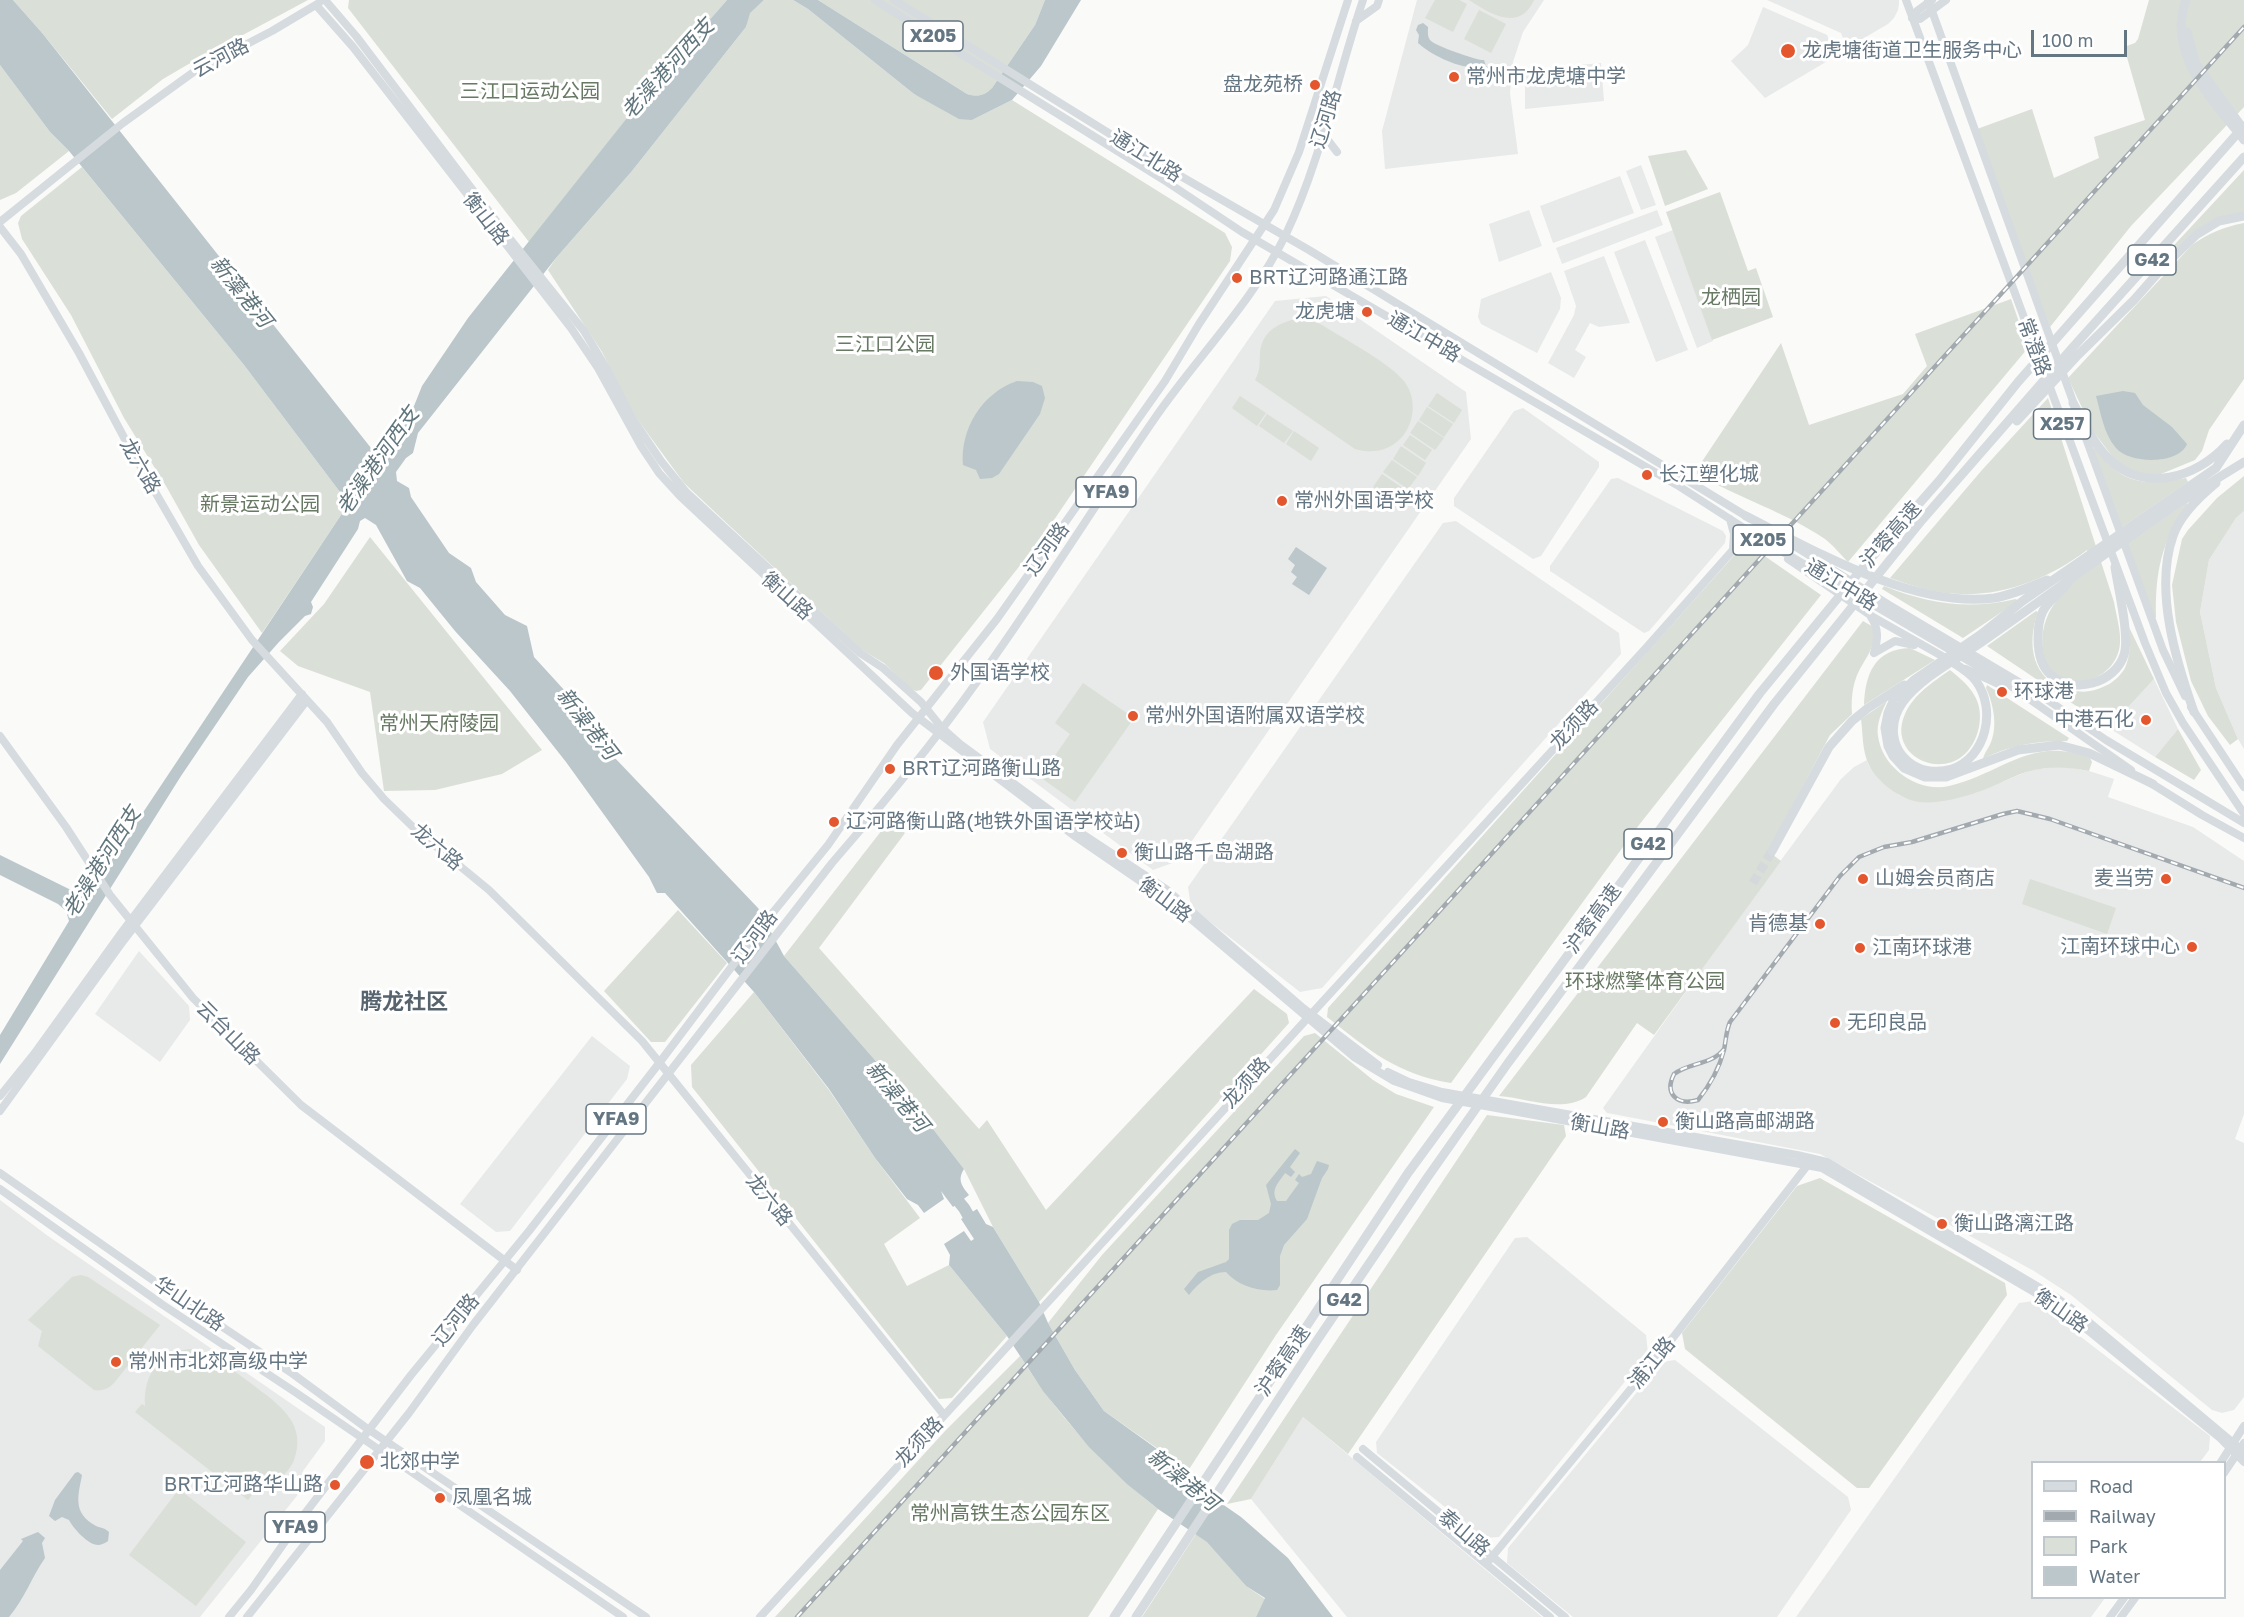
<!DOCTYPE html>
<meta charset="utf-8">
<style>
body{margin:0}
#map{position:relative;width:2244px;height:1617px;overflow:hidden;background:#fafaf8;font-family:"Golos Text",sans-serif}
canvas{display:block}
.legend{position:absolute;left:2031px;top:1461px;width:195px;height:138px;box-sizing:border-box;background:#fff;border:2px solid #c1c8cd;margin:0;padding:8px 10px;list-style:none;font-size:18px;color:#657683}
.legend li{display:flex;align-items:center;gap:12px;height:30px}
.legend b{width:30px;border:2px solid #c1c8cd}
.scale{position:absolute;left:2031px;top:30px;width:96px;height:27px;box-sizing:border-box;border:3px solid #657683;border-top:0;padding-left:8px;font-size:18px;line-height:21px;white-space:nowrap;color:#657683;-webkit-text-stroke:4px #fff;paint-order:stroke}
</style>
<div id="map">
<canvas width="2244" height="1617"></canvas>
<ul class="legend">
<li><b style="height:8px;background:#d6dbdf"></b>Road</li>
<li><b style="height:8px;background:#a2aab0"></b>Railway</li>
<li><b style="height:16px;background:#dadfd7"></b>Park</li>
<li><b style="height:16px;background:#bbc7cb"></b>Water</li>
</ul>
<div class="scale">100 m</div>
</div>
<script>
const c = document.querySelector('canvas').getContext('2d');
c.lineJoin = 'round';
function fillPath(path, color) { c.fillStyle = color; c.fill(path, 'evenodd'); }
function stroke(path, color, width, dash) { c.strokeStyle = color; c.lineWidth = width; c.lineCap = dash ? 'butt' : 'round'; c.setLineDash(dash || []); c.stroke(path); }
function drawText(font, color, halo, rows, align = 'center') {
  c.font = font + ' "Golos Text","Noto Sans SC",sans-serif'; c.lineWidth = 6; c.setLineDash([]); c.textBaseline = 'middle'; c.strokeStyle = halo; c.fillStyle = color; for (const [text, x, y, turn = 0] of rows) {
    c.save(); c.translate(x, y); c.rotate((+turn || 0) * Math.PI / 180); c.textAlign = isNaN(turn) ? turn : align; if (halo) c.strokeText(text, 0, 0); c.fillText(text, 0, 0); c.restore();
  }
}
fillPath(new Path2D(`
 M1417 0H1544L1523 32 1513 62 1510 93 1518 154 1385 169 1382 131Z
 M1767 0H1899V4L1898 10 1894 18 1888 24 1847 48 1841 33Z
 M1763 7 1827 35 1836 56 1765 98 1731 61 1748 45Z
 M1601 63 1604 101 1525 109V70Z
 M1641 165 1656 205 1641 210 1626 171Z
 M1620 176 1634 213 1553 243 1540 206Z
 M1529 210 1542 246 1499 262 1489 224Z
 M1657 210 1663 225 1562 264 1556 248Z
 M1673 230 1713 341 1697 348 1655 237Z
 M1645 240 1688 350 1656 362 1614 252Z
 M1604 256 1630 323 1599 327 1590 323 1575 350 1586 357 1574 378 1548 363 1574 315 1576 306 1564 271Z
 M1551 272 1561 298 1560 309 1537 353 1481 324 1478 317 1481 299Z
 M1326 296 1466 392 1471 439 1178 861 1153 870 990 749 983 722 1275 301Z
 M1523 408 1599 462V467L1541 556 1533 559 1454 506V498L1514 411Z
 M1618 478 1723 531 1726 536 1725 543 1649 631 1644 633 1550 571V566L1611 479Z
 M2244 511V749L2238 739 2216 688 2200 612 2209 560 2236 518Z
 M1456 521 1619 633 1621 654 1322 988 1300 992 1191 907 1188 887 1443 523Z
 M2154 679 2178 729 2155 757 2109 728Z
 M1867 760 1869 766 1881 781 1899 795 1920 802 1950 799 1978 792 2031 770 2061 766 2089 771 2114 779 2108 797 2193 827 2244 861V1114L2235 1139 2244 1143V1397L2234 1410 2222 1413 2212 1410 2071 1295 2034 1271 1820 1154 1613 1114 1607 1113 1603 1108 1750 902 1841 779 1854 767Z
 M139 951 189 1006 190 1020 160 1062 95 1014Z
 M592 1036 630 1066 627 1079 510 1231 496 1232 460 1204Z
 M0 1200 48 1236 325 1427V1441L303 1471 304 1487 200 1617H0Z
 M1527 1237 1646 1335 1648 1353 1499 1537 1484 1538 1377 1453 1376 1442 1515 1238Z
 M2034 1301 2210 1436 2209 1450 2200 1462H2032V1598H2105L2091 1617H1796L2019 1303Z
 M1675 1360 1848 1497 1851 1510 1777 1617H1573L1507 1563 1508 1548 1662 1362Z
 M1303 1417 1542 1617H1347L1251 1499Z`), '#e8e9e9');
fillPath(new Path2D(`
 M13 0H308L187 65 163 79 112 119 43 34Z
 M349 0H727L657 80 529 242 348 8Z
 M764 0H793L808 9 914 94 972 120 1012 100 1225 233 1232 247 1230 261 1041 539 921 690 916 691 911 689 884 663 862 650 684 483 635 416 602 352 548 270 556 258 632 171 746 27 749 13Z
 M818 0H1045L1035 25 992 88C984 96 978 97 967 94Z
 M1435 0H1459L1467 4 1453 32 1425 18Z
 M1469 0H1534C1519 33 1489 13 1469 0Z
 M2149 0H2244V107L2131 226 2050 327 1977 129 2032 109 2054 178 2099 158 2094 137 2145 120 2124 47 2135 43 2138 39Z
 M1479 10 1506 24 1491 53 1464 39Z
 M0 65 50 132 69 151 16 193 0 200Z
 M1686 150 1708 189 1665 206 1648 156Z
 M82 167 244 365 346 500 345 509 262 633 199 545 166 486 124 418 71 315 22 239 18 223 21 216Z
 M2244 170V213L2193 232 2151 272 2150 271Z
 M1720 192 1748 271 1756 268 1773 317 1712 340 1666 212Z
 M2244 223V379L2209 430 2202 451 2195 460 2161 474H2143L2128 469 2115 460 2093 431 2068 378 2192 245C2209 233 2224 227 2244 223Z
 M2011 299 2028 348 1848 562C1841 555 1833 545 1825 539 1785 512 1739 498 1697 474V469L1781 343 1809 425 1903 394 1927 366 1915 334Z
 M1295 319H1310L1322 325C1344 339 1386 361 1402 379 1417 395 1416 422 1401 438 1388 451 1373 454 1355 449L1255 380C1261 369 1259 364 1260 353 1262 332 1277 324 1295 319Z
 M1437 393 1462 410 1454 423 1428 406Z
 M1240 396 1266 413 1257 426 1232 408Z
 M2048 398 2114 602C2116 615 2121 630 2120 643 2118 678 2071 696 2049 667 2045 662 2043 655 2043 649 2038 615 2064 586 2092 567L2087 550C2041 585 1983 604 1925 589 1913 586 1902 582 1890 578L1982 470Z
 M1427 407 1453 424 1444 437 1419 420Z
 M1267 414 1293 431 1284 443 1259 426Z
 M1418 421 1444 438 1435 450 1410 433Z
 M1294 431 1319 448 1311 461 1286 444Z
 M1410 435 1432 450 1425 460 1403 445Z
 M1401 446 1426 463 1418 476 1393 459Z
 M2095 448C2122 485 2144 486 2186 478L2188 482 2121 528 2093 450Z
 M1392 460 1417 477 1408 489 1383 472Z
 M1382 474 1407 491 1398 504 1373 487Z
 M2244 476V511L2236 518 2209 560 2200 612 2216 688 2238 739 2230 745 2208 716 2191 681 2176 622 2172 585 2182 539 2188 530 2217 498Z
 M2187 503 2189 506C2161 538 2155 575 2156 617L2155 618 2127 543Z
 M370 537 542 750 502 774 435 790 384 791 370 692 298 666 280 651 324 604Z
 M1753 548 1821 595 1639 825 1451 1083C1396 1074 1369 1050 1327 1017L1328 1008 1738 551Z
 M1884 586C1929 604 1968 610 2016 599L2018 601 1963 638 1882 589Z
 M2036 611 2038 612C2026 644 2032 682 2070 690 2083 693 2093 692 2105 686 2113 683 2121 675 2125 668 2131 655 2130 641 2129 627L2154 679 2109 728 1987 646Z
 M1863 621 1875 628C1874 655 1862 659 1855 681 1852 691 1851 703 1852 714L1830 735 1768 851 1781 861 1654 1035 1637 1023 1586 1097C1561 1113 1527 1098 1499 1096Z
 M1910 648 1935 660 1864 705C1865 674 1875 649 1910 648Z
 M1950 670C1970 686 1984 700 1979 727 1965 791 1883 763 1905 714 1914 694 1933 682 1950 670Z
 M1083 683 1134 718 1075 802 1040 777 1070 734 1055 723Z
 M1987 685 2069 738 2067 741C2037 741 2009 745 1983 759 1984 753 1989 748 1991 742 1998 725 1993 703 1986 688Z
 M1887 701C1882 711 1876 724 1878 736 1882 768 1918 793 1949 786 2002 774 2031 735 2090 758L2092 762 2089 771C2069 767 2053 766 2034 770 2015 774 1997 786 1978 792 1961 798 1937 804 1919 802 1900 799 1877 782 1869 765 1862 751 1863 734 1861 719Z
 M2178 729 2201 770 2194 780 2155 757Z
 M889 821 905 833 819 948 979 1129 987 1120 1046 1210 1254 989 1287 1014 1289 1023 1039 1302 993 1227 964 1169 916 1107 784 956Z
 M2030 879 2116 908 2107 934 2022 904Z
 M678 910 727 963 665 1042H651L604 991Z
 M754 992 829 1090 875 1158 920 1218 884 1244 907 1286 949 1265 1007 1336 952 1398 939 1399 692 1087 691 1065Z
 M1315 1033 1373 1080 1396 1094 1434 1107 1276 1335 1184 1477 1179 1474 1164 1453 1104 1411 1075 1370 1048 1323 1102 1255 1304 1036Z
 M1487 1115 1564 1125 1566 1136 1348 1454 1303 1417 1251 1499 1227 1504Z
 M1820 1178 2005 1283 2007 1295 1869 1488H1857L1685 1349 1682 1333 1797 1186Z
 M81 1275 88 1277 160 1325 114 1383C108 1389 103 1391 94 1390L38 1346 42 1331 28 1320 72 1277Z
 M190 1349 204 1352 216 1357C230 1368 244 1378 257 1388 281 1406 307 1425 294 1460 286 1479 269 1485 250 1489L254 1492 248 1500 135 1412 142 1404 145 1406C143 1375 159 1352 190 1349Z
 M1020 1356C1057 1415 1103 1465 1158 1509L1088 1617H775L946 1430Z
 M179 1489 246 1542 196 1606 129 1555Z
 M1196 1534 1208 1542 1246 1586 1265 1599 1256 1617H1142Z`), '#dadfd7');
fillPath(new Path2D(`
 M0 0H13L43 34 371 448 381 449 414 406 422 386 468 318 657 80 727 0H764L750 13 746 27 632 171 556 258 418 433 413 453 406 458 396 472 397 481 409 488 411 497 449 553 471 568 476 582 505 615 527 626 534 657 587 715 593 736 603 740 614 757 758 908 784 956 916 1107 964 1169C957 1180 962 1186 969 1195L953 1207 941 1191 944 1199 924 1213 918 1205 907 1199 875 1158 829 1089 754 992 665 893H657L649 877 566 762 510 691 455 631 420 588 407 581 376 525 365 518 360 521 358 529 311 602 313 607 311 614 305 616 279 642 248 677 181 776 0 1064V1035L69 921 66 911 58 904 0 875V855L71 890C89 894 96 881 106 868L345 509 346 500 244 365 69 151 50 132 0 65Z
 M793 0H818L967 94C978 97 984 96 992 88L1035 25 1045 0H1081L1041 66 1012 100 972 120 959 119 914 94 808 9Z
 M1423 23 1428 27C1428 32 1427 37 1431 41 1436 46 1478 61 1484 60L1486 66 1494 69 1493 76 1475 71 1472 67C1456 67 1430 54 1418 43L1419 35 1416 30 1418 25Z
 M1017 381 1033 382 1042 386 1045 398 1040 414 999 474 992 478 980 479 976 470 963 465C960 429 982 393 1017 381Z
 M2123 391 2135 393 2143 405 2172 427 2187 444C2179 465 2129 464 2116 448 2104 434 2101 414 2096 396Z
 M1296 547 1327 568 1309 595 1292 584 1297 577 1291 572 1295 565 1288 559Z
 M1295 1149 1300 1153 1290 1167 1295 1172 1291 1177 1285 1173C1279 1182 1270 1190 1277 1201H1286L1299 1183 1295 1180 1299 1174 1302 1177 1311 1174 1317 1161 1329 1165 1328 1169 1322 1178 1307 1219 1284 1245 1280 1256V1285L1277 1290C1259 1292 1238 1286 1226 1272 1210 1272 1198 1284 1189 1295L1184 1289 1198 1272 1226 1262 1229 1259V1230L1232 1224 1240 1220H1258L1269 1213 1271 1204 1266 1185Z
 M977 1209 986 1224 993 1227 1039 1302 1048 1323 1075 1370 1104 1411 1164 1454 1179 1474 1241 1517 1288 1558 1333 1617H1256L1265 1598 1246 1586 1207 1542 1158 1509 1127 1484 1089 1447 1043 1391 1007 1336 949 1265 950 1255 944 1244 964 1231 971 1241 974 1239 961 1219Z
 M78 1472 82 1475C78 1496 72 1513 96 1526 101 1528 105 1528 109 1532L108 1541C107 1542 101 1545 99 1545 89 1546 73 1528 69 1520L62 1517 55 1521 49 1516 55 1500 75 1473Z
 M38 1532 45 1538 42 1543 45 1558C31 1578 25 1598 9 1617H0V1570L23 1541 21 1539Z`), '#bbc7cb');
stroke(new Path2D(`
 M950 1191 964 1208 976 1229`), '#bbc7cb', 12);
stroke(new Path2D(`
 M1753 883 1772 851`), '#d5d9db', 9, [9, 4.5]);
stroke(new Path2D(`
 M325 0 356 36 506 234 584 331 608 371 632 418 661 461 686 492 860 653 883 668 921 702 942 728 960 744 1078 831 1166 889 1303 1008 1378 1065
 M316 5 353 47 571 328 598 368 641 446 659 473 680 496 912 713 1076 837 1172 903 1354 1057 1394 1081 1442 1098 1822 1168 2058 1306 2220 1438 2244 1462
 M1912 18 1920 19 1946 0
 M1912 18 1917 11 1932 0
 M0 222 123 123 195 71 272 31 319 3
 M0 227 21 254 79 353 128 445 198 566 252 640 327 722 362 773 384 799 416 830 489 890 642 1041 944 1415
 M0 736 66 827 110 895 193 998 301 1105 517 1270
 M1388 1072 1409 1082 1442 1092 1797 1155 1827 1162 2057 1298 2083 1317 2244 1452
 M0 1096 34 1054 119 936 302 694
 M0 1111 124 940 307 700
 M0 1173 167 1290 293 1374 365 1427 646 1617
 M0 1189 163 1305 295 1392 623 1617
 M1363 1449 1565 1617
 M1357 1457 1550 1617
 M1486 1564 1668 1344 1810 1162
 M760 1617 1646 648 1733 550`), '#d6dbdf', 8);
stroke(new Path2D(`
 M875 0 1164 180 1242 232 1677 485 1761 539 2005 682 2131 770
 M894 0 1144 155 1309 250 1751 519
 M1906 0 2145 643 2166 693 2183 723 2244 814
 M1928 0 2075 407
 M1356 21 1377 6 1379 0
 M1324 127 1327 139 1337 152
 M2080 422 2163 650 2185 696
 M1730 519 1734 534 1733 550
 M1785 540 1889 605 2039 694 2106 740 2244 823
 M1733 550 1754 540H1763
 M1788 559 1873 617 1949 660
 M1871 617C1879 629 1878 639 1874 653
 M1874 653 1895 641 1914 645
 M1966 669 1998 684
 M2191 707 2244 787
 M2149 782 2202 815 2244 838
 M2221 1462 2244 1426
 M2224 1473 2244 1443
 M229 1617 251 1590 303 1516 411 1375 529 1231 660 1062 766 921 828 845 897 745 997 619 1165 381 1199 324 1274 210 1299 152 1348 0
 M247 1617 409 1413 473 1325 832 863C890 796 947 727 997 653 1051 576 1101 496 1155 418 1197 357 1253 302 1286 234 1321 161 1337 77 1363 0
 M2110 1617 2124 1598
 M2121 1617 2135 1598`), '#d6dbdf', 8);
stroke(new Path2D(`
 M2186 0C2166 55 2213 100 2244 140
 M2187 32 2196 64 2244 130
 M2073 403C2084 422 2093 443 2108 458 2143 494 2197 478 2227 444
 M2017 421 2078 355 2134 300 2164 266 2196 235 2219 221 2244 216
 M1746 516C1815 551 1915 609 1994 598 2012 595 2030 587 2047 580
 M2068 583C2060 593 2049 600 2043 611 2039 619 2038 628 2038 638 2038 651 2040 666 2051 675 2074 695 2115 683 2124 655 2130 636 2118 588 2115 567
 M1952 662C1960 667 1970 673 1976 681 1997 710 1986 757 1952 769 1939 773 1924 772 1913 765 1890 750 1888 723 1903 702 1921 677 1961 657 1986 639 2072 579 2154 516 2244 462
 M2194 712C2176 661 2154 590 2173 536 2180 515 2199 497 2216 483
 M2153 784 2089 753 2059 745 2018 750 1946 777H1925L1904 768 1893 756 1888 746 1885 728 1888 713 1894 699 1914 680 1980 635 2024 600 2216 468 2244 425
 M1772 851 1829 747 1852 721 1868 708 1904 685
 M1114 1617 1408 1173 1760 693 1865 565 1939 481 2018 382 2244 126
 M1136 1617 1316 1342 1427 1178 1508 1063 1774 704 1922 520 2074 346 2244 157`), '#d6dbdf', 9);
const rail = new Path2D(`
 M1724 1049C1712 1065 1690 1062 1674 1074 1664 1094 1677 1106 1698 1100 1710 1085 1719 1069 1724 1050 1726 1040 1726 1031 1730 1022L1840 876 1859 857 1884 847 1912 842 2003 814 2017 811 2050 819 2244 888
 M797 1617 2244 27`);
stroke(rail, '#a2aab0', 4.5);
stroke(rail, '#fff', 2, [7]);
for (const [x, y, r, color] of [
 [1788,51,8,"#e4572e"],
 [1454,77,6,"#e4572e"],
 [1315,85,6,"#e4572e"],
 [1237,278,6,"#e4572e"],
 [1367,312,6,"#e4572e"],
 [1647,475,6,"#e4572e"],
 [1282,501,6,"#e4572e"],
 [936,673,8,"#e4572e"],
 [2002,692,6,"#e4572e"],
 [1133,716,6,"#e4572e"],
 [2146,720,6,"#e4572e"],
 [890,769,6,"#e4572e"],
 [834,822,6,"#e4572e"],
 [1122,853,6,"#e4572e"],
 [1863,879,6,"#e4572e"],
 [2166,879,6,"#e4572e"],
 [1820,924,6,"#e4572e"],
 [2192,947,6,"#e4572e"],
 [1860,948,6,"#e4572e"],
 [1835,1023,6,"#e4572e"],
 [1663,1122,6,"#e4572e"],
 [1942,1224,6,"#e4572e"],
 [116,1362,6,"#e4572e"],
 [367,1462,8,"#e4572e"],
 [335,1485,6,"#e4572e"],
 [440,1498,6,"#e4572e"]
]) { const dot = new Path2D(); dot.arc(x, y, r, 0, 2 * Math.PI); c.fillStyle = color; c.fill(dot); stroke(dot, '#fff', 2); }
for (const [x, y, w] of [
 [933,36,60],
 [2152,260,48],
 [2062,424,57],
 [1106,492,60],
 [1763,540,60],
 [1648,844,48],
 [616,1119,60],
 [1344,1300,48],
 [295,1527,60]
]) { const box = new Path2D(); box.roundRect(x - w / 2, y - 15, w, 30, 4.5); c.fillStyle = '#fff'; c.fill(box); stroke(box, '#657683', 1.5); }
drawText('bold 18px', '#657683', null, [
 ["X205",933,36],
 ["G42",2152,260],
 ["X257",2062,424],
 ["YFA9",1106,492],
 ["X205",1763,540],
 ["G42",1648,844],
 ["YFA9",616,1119],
 ["G42",1344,1300],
 ["YFA9",295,1527]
]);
drawText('20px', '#657683', '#fff', [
 ["龙虎塘街道卫生服务中心",1802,51],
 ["常州市龙虎塘中学",1466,77],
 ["盘龙苑桥",1303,85,"right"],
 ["BRT辽河路通江路",1249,278],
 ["龙虎塘",1355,312,"right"],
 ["长江塑化城",1659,475],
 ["常州外国语学校",1294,501],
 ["外国语学校",950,673],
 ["环球港",2014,692],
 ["常州外国语附属双语学校",1145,716],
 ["中港石化",2134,720,"right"],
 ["BRT辽河路衡山路",902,769],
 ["辽河路衡山路(地铁外国语学校站)",846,822],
 ["衡山路千岛湖路",1134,853],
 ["山姆会员商店",1875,879],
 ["麦当劳",2154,879,"right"],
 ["肯德基",1808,924,"right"],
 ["江南环球中心",2180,947,"right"],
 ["江南环球港",1872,948],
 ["无印良品",1847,1023],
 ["衡山路高邮湖路",1675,1122],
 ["衡山路漓江路",1954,1224],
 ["常州市北郊高级中学",128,1362],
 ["北郊中学",380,1462],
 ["BRT辽河路华山路",323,1485,"right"],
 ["凤凰名城",452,1498]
], 'left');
drawText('20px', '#657683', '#fff', [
 ["云河路",221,58,-28],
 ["辽河路",1326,119,-73],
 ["通江北路",1146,156,32],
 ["衡山路",486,219,52],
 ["通江中路",1424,337,30],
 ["常澄路",2034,347,70],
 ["龙六路",140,466,60],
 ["沪蓉高速",1891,535,-49],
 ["辽河路",1047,549,-54],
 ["通江中路",1841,585,31],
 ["衡山路",787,596,42],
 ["龙须路",1574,725,-47],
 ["龙六路",437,847,40],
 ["衡山路",1165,900,37],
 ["沪蓉高速",1593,919,-54],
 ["辽河路",755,937,-53],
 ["云台山路",228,1033,45],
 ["龙须路",1246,1083,-48],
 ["衡山路",1600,1127,10],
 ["龙六路",769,1200,51],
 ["华山北路",189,1304,34],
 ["衡山路",2061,1311,35],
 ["辽河路",456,1320,-51],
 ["沪蓉高速",1283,1361,-56],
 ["浦江路",1652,1363,-51],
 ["龙须路",919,1442,-47],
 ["泰山路",1464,1533,40]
]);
drawText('20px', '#687a64', '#fff', [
 ["三江口运动公园",530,92],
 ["龙栖园",1731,298],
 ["三江口公园",885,345],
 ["新景运动公园",260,505],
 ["常州天府陵园",439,724],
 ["环球燃擎体育公园",1645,982],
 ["常州高铁生态公园东区",1010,1514]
]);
drawText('italic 21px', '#60757c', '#fff', [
 ["老澡港河西支",668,69,-48],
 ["新藻港河",241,292,51],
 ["老澡港河西支",378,461,-55],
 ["新澡港河",587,724,52],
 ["老澡港河西支",102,862,-58],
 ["新澡港河",897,1097,50],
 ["新澡港河",1183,1480,39]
]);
drawText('bold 22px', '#57646e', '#fff', [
 ["腾龙社区",404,1002]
]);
</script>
